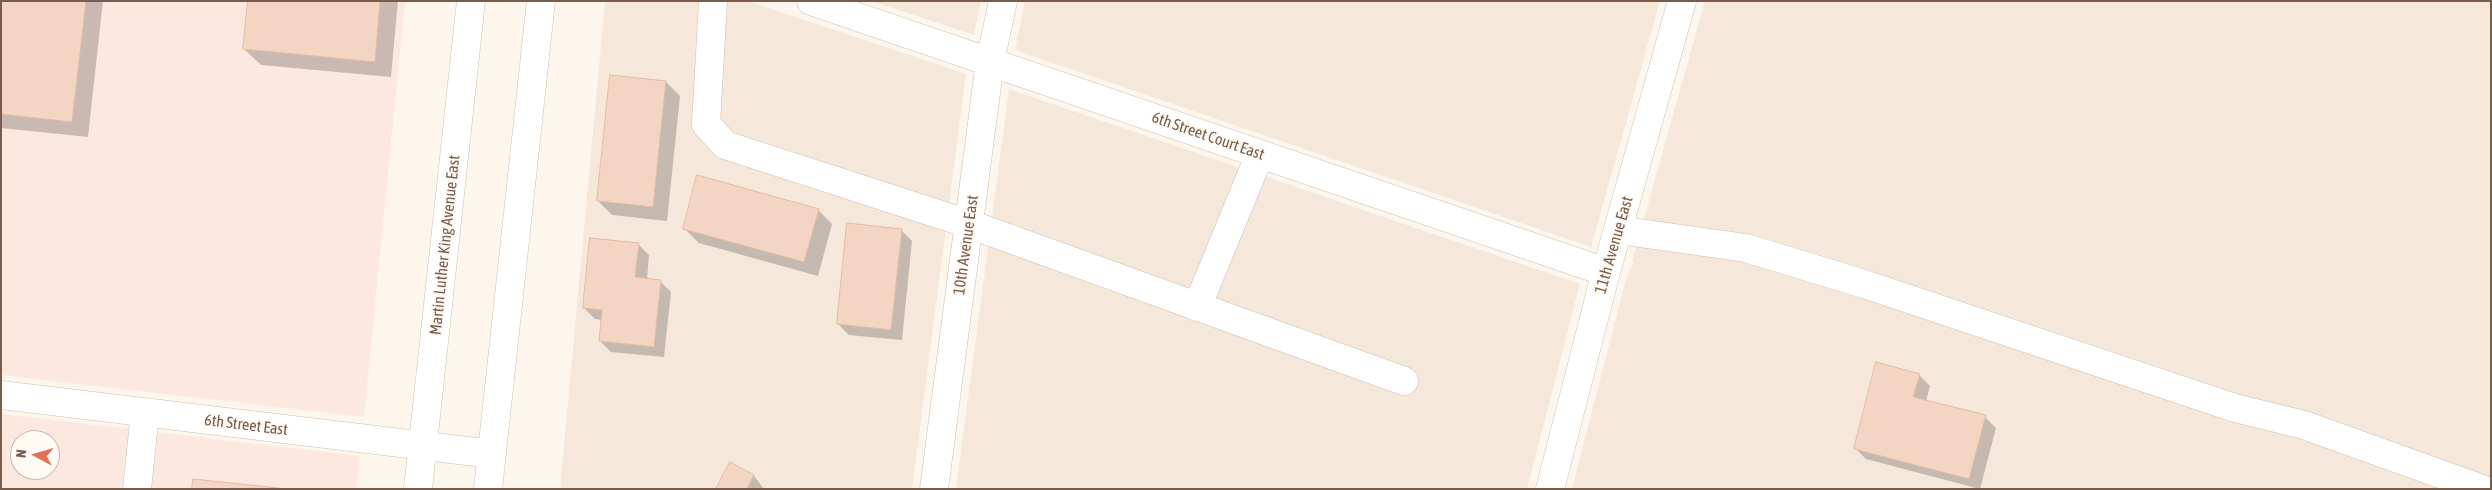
<!DOCTYPE html>
<style>
body{margin:0}
#map{position:relative;width:2492px;height:490px;overflow:hidden;background:#fdf6ec;font-family:"Asap Condensed",sans-serif}
canvas{display:block}
.frame{position:absolute;inset:0;border:2px solid #7a5c4d;pointer-events:none}
.north{position:absolute;left:10px;top:430px;width:50px;height:50px;box-sizing:border-box;background:#fffaf3;border:1px solid #cabbb1;border-radius:50%;rotate:276deg;font-size:14px;font-weight:700;line-height:20px;text-align:center;color:#7a5c4d}
.north::after{content:'';display:block;margin:auto;width:18px;height:22px;background:#e76f51;clip-path:polygon(50% 0,100% 100%,50% 72%,0 100%)}
</style>
<div id="map">
<canvas width="2492" height="490"></canvas>
<div class="frame"></div>
<div class="north">N</div>
</div>
<script>
const c = document.querySelector('canvas').getContext('2d');
c.lineJoin = 'round';
function fillPath(path, color) { c.fillStyle = color; c.fill(path, 'evenodd'); }
function stroke(path, color, width, dash) { c.strokeStyle = color; c.lineWidth = width; c.lineCap = dash ? 'butt' : 'round'; c.setLineDash(dash || []); c.stroke(path); }
function drawText(font, color, halo, rows, align = 'center') {
  c.font = font + ' "Asap Condensed",sans-serif'; c.lineWidth = 4; c.setLineDash([]); c.textBaseline = 'middle'; c.strokeStyle = halo; c.fillStyle = color; for (const [text, x, y, turn = 0] of rows) {
    c.save(); c.translate(x, y); c.rotate((+turn || 0) * Math.PI / 180); c.textAlign = isNaN(turn) ? turn : align; if (halo) c.strokeText(text, 0, 0); c.fillText(text, 0, 0); c.restore();
  }
}
fillPath(new Path2D(`
 M605 1H748L966 74 912 489H560Z
 M871 1H981L974 35Z
 M1025 1H1660L1591 247 1015 50Z
 M1705 1H2491V489H1572L1626 279 1634 262 1632 261Z
 M1009 89 1580 284 1527 489H956Z`), '#f5e8da');
fillPath(new Path2D(`
 M1 1H405L364 417 1 375Z
 M1 414 360 456 356 489H1ZM20 440H50V470H20Z`), '#fde8e0');
fillPath(new Path2D(`
 M1 1H103L88 137 1 128Z
 M249 1H398L391 77 261 65 244 49Z
 M666 82 680 96 667 221 612 215 598 201Z
 M818 210 832 224 818 276 699 243 684 228Z
 M901 230 912 241 902 340 849 335 838 324Z
 M638 244 649 255 647 280 660 281 671 292 664 357 611 352 600 341 602 320 595 319 584 308Z
 M1919 375 1930 386 1926 401 1985 417 1996 428 1980 489 1866 459 1855 448Z
 M730 464 754 476 764 489H717Z`), '#0003');
const building = new Path2D(`
 M1 1H86L72 122 1 114Z
 M248 1H380L375 62 243 49Z
 M610 75 666 81 653 207 597 201Z
 M697 175 819 209 804 262 683 229Z
 M847 223 902 229 891 330 837 324Z
 M590 238 639 243 635 277 661 280 654 347 599 341 602 310 583 308Z
 M1876 362 1920 374 1913 397 1986 415 1969 479 1854 449Z
 M730 462 754 475 747 489H716Z
 M193 479 288 489H192Z`);
fillPath(building, '#f3d5c3');
stroke(building, '#e6bba3', 1);
const minor = new Path2D(`
 M713 1 706 124 725 145 969 224 1404 381
 M811 1 1606 272
 M1618 230 1746 248 1867 285 2235 408 2304 425 2482 489
 M1197 307 1260 154
 M1 395 492 454
 M137 489 145 413
 M418 489 471 1
 M488 489 541 1
 M934 489 990 62 1003 1
 M1550 489 1606 272 1682 1`);
stroke(minor, '#d1beb0', 29);
stroke(minor, '#fff', 28);
drawText('16px', '#7a5c4d', '#fffaf3', [
 ["6th Street Court East",1208,136,19],
 ["Martin Luther King Avenue East",445,245,-84],
 ["10th Avenue East",966,245,-82],
 ["11th Avenue East",1614,245,-74],
 ["6th Street East",246,425,7]
]);
</script>
